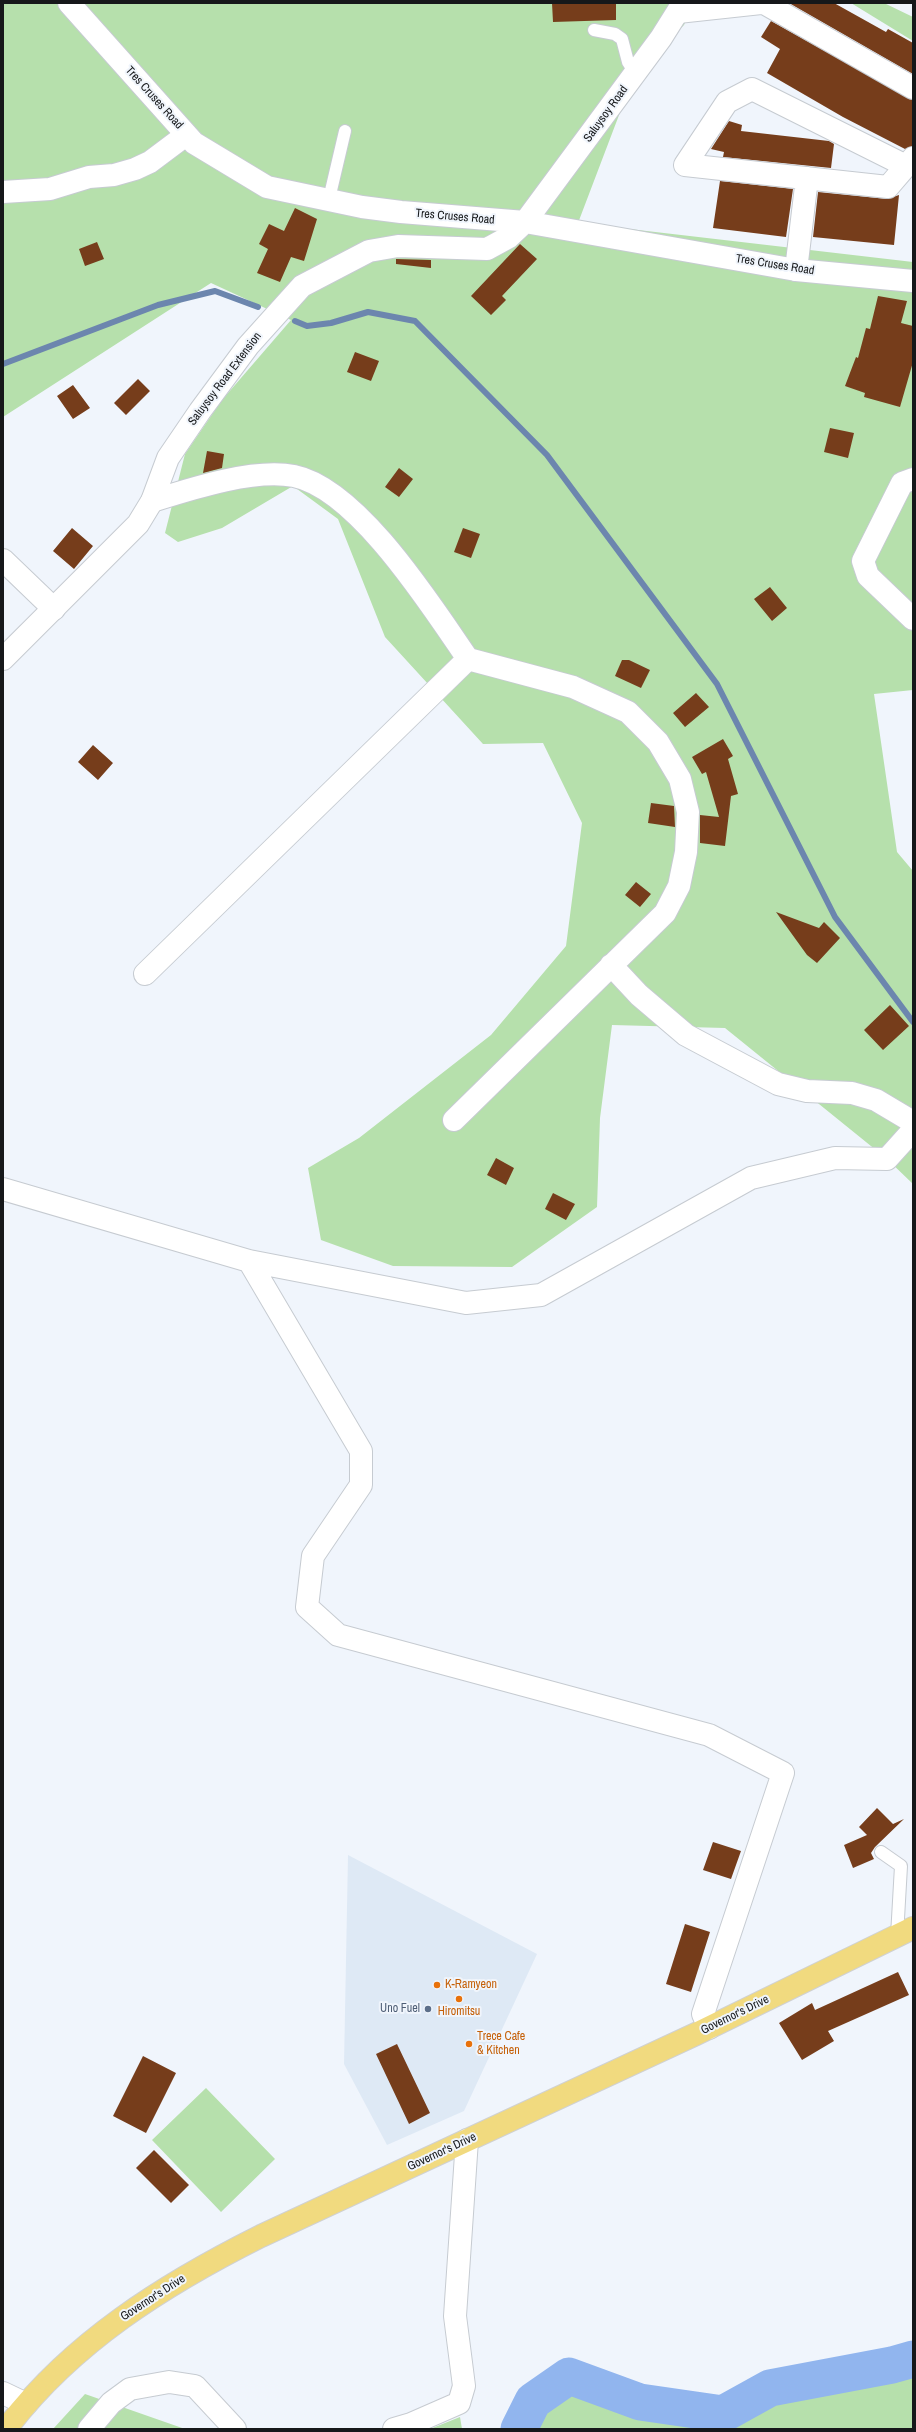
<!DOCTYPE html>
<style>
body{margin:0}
#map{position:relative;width:916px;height:2432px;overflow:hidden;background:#f0f5fc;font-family:"Archivo Narrow",sans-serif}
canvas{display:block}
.frame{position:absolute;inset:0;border:4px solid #16181a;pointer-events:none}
</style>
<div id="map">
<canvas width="916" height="2432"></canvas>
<div class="frame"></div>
</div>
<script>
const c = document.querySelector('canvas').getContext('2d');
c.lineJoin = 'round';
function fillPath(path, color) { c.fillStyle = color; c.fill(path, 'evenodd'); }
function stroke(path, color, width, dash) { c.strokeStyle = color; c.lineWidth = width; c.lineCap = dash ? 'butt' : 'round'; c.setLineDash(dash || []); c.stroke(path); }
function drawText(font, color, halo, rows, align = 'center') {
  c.font = font + ' "Archivo Narrow",sans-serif'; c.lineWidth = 4; c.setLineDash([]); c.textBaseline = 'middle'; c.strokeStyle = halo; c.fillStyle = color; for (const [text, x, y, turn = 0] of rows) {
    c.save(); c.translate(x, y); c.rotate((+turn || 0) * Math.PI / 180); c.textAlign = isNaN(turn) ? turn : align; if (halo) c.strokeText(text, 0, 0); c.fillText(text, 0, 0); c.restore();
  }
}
fillPath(new Path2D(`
 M348 1855 537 1954 464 2111 387 2145 344 2064Z`), '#dee9f5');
fillPath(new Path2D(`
 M3 3H694L684 25 635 73 578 223 913 262V690L874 694 897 852 913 871V1184L887 1159 725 1028 612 1025 600 1118 597 1207 512 1267 393 1266 321 1240 308 1168 359 1138 491 1035 566 946 582 823 543 743 483 744 385 637 338 519 293 486 222 528 178 542 165 533 185 454 222 400 291 320 211 283 3 417Z
 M851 3H884L913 17V41Z
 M206 2088 275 2159 221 2212 152 2140Z
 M913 2359V2429H519L533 2401 569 2376 640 2402 723 2414 770 2388 892 2365Z
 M85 2394 185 2429H53Z
 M460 2417 462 2429H430Z`), '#b6e0ac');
stroke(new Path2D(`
 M295 321 307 326 331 323 368 312 415 321 547 455 717 684 835 917 913 1022
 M3 364 158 305 215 291 258 307`), '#6c86ae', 6);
stroke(new Path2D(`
 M519 2429 533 2401 569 2376 640 2402 723 2414 770 2388 892 2365 913 2359`), '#91b5ee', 37);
fillPath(new Path2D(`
 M552 3H616V20L553 22Z
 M789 3H834L886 32 888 29 913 43V74Z
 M771 21 913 100V146L905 149 843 117 767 73 780 49 761 37Z
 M729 121 742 125 741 131 829 141 834 144 831 168 723 157 724 152 711 149Z
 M720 181 793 189 786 237 713 228Z
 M818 192 887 199 899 195 894 245 813 237Z
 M295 208 317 219 304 261 291 257 280 282 257 273 268 249 259 244 269 224 284 231Z
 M97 242 104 259 85 266 79 249Z
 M520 244 537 259 502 296 506 300 491 315 471 296Z
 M396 259 431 260V268L396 264Z
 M878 296 907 301 901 323 913 326V362L900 407 864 397 865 393 845 386 856 357 858 358 866 328 870 329Z
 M355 352 379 361 371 381 347 372Z
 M138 379 150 391 126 415 114 403Z
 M73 385 90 408 73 419 57 396Z
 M830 428 854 433 848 458 824 452Z
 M207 451 224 454 222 468 203 473Z
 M399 468 413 479 399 497 385 487Z
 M72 528 93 546 74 569 53 551Z
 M463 528 480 534 471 558 454 552Z
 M770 587 787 608 772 621 754 599Z
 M622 660H629L650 670 641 688 615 676Z
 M696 693 709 707 685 727 673 713Z
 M723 739 733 756 728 759 738 794 731 796 725 846 700 843V815L719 817 706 772 702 774 692 757Z
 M93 745 113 763 98 780 78 762Z
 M651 803 674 806 675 827 648 823Z
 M636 882 651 894 640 907 625 895Z
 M776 912 819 928 824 922 840 938 817 963 807 955Z
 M890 1005 909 1026 883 1050 864 1030Z
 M496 1158 514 1168 506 1185 487 1175Z
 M553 1193 575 1204 566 1220 545 1209Z
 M877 1808 893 1824 904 1819 875 1847 871 1853 874 1859 853 1868 844 1845 867 1835 859 1827Z
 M713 1842 741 1851 731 1879 703 1870Z
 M685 1924 710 1932 691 1992 666 1984Z
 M898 1972 909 1995 828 2031 834 2041 802 2060 779 2023 812 2003 815 2010Z
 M397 2044 430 2113 409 2124 376 2054Z
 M143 2056 176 2073 146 2133 113 2116Z
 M154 2150 189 2185 171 2203 136 2168Z`), '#763d1b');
const lane = new Path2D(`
 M594 30 615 34 622 39 628 62 635 73
 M329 199 345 131
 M881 1852 901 1866 897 1936`);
const street = new Path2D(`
 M764 3 913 88
 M678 12 761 3
 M906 166 752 89 727 102 685 165 888 187 913 158
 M3 192 50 189 89 177 114 175 135 169 150 162 186 135
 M796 270 807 178
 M913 479 902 483 863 561 868 576 913 619
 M152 501C190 489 254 468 294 476 358 489 432 607 468 659L573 687 628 712 658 742 680 779 688 812 686 852 679 886 665 913 454 1120
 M3 560 54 609
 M611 965 639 995 686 1035 778 1084 807 1091 852 1093 876 1100 913 1122
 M145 974 468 659
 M3 1189 249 1261 466 1303 541 1295 751 1178 835 1158 887 1159 913 1130
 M249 1261 361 1451V1485L313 1556 307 1607 338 1635 709 1735 783 1773 703 2014 709 2028
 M89 2429 111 2403 130 2389 169 2382 195 2386 235 2429
 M394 2429 411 2424 459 2403 464 2386 455 2316 467 2140`);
const secondary = new Path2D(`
 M69 3 194 143 267 187 362 207 401 212 525 222 796 270 913 281
 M3 659 138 524 152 501 168 458 200 411 248 346 302 286 369 251 398 246 487 249 509 237 525 222 661 38 683 3
 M3 2393 26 2404`);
const primary = new Path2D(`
 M6 2429C72 2342 165 2284 261 2236L696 2034 913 1928`);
stroke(lane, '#c6cbd1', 14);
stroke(street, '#c6cbd1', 24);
stroke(secondary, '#c6cbd1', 24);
stroke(primary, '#d0d1d1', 24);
stroke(lane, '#fff', 12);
stroke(street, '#fff', 22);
stroke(secondary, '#fff', 22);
stroke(primary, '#f1da7f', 22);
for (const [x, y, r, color] of [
 [437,1985,4,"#e8710a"],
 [459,1999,4,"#e8710a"],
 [428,2009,4,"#5c6f8a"],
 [469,2044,4,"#e8710a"]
]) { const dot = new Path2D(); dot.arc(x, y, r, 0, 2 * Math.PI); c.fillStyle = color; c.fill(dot); stroke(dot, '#f0f5fc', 1.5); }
drawText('12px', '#16181a', '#f0f5fc', [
 ["Tres Cruses Road",154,98,48],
 ["Saluysoy Road",606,114,-54],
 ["Tres Cruses Road",455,217,5],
 ["Tres Cruses Road",775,265,9],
 ["Saluysoy Road Extension",225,379,-53],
 ["Governor's Drive",735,2015,-26],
 ["Governor's Drive",442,2152,-25],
 ["Governor's Drive",153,2298,-33]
]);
drawText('12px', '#c56008', '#f0f5fc', [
 ["K-Ramyeon",445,1985],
 ["Hiromitsu",459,2012,"center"],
 ["Trece Cafe",477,2037],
 ["& Kitchen",477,2051]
], 'left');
drawText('12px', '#4e5e75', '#f0f5fc', [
 ["Uno Fuel",420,2009]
], 'right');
</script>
